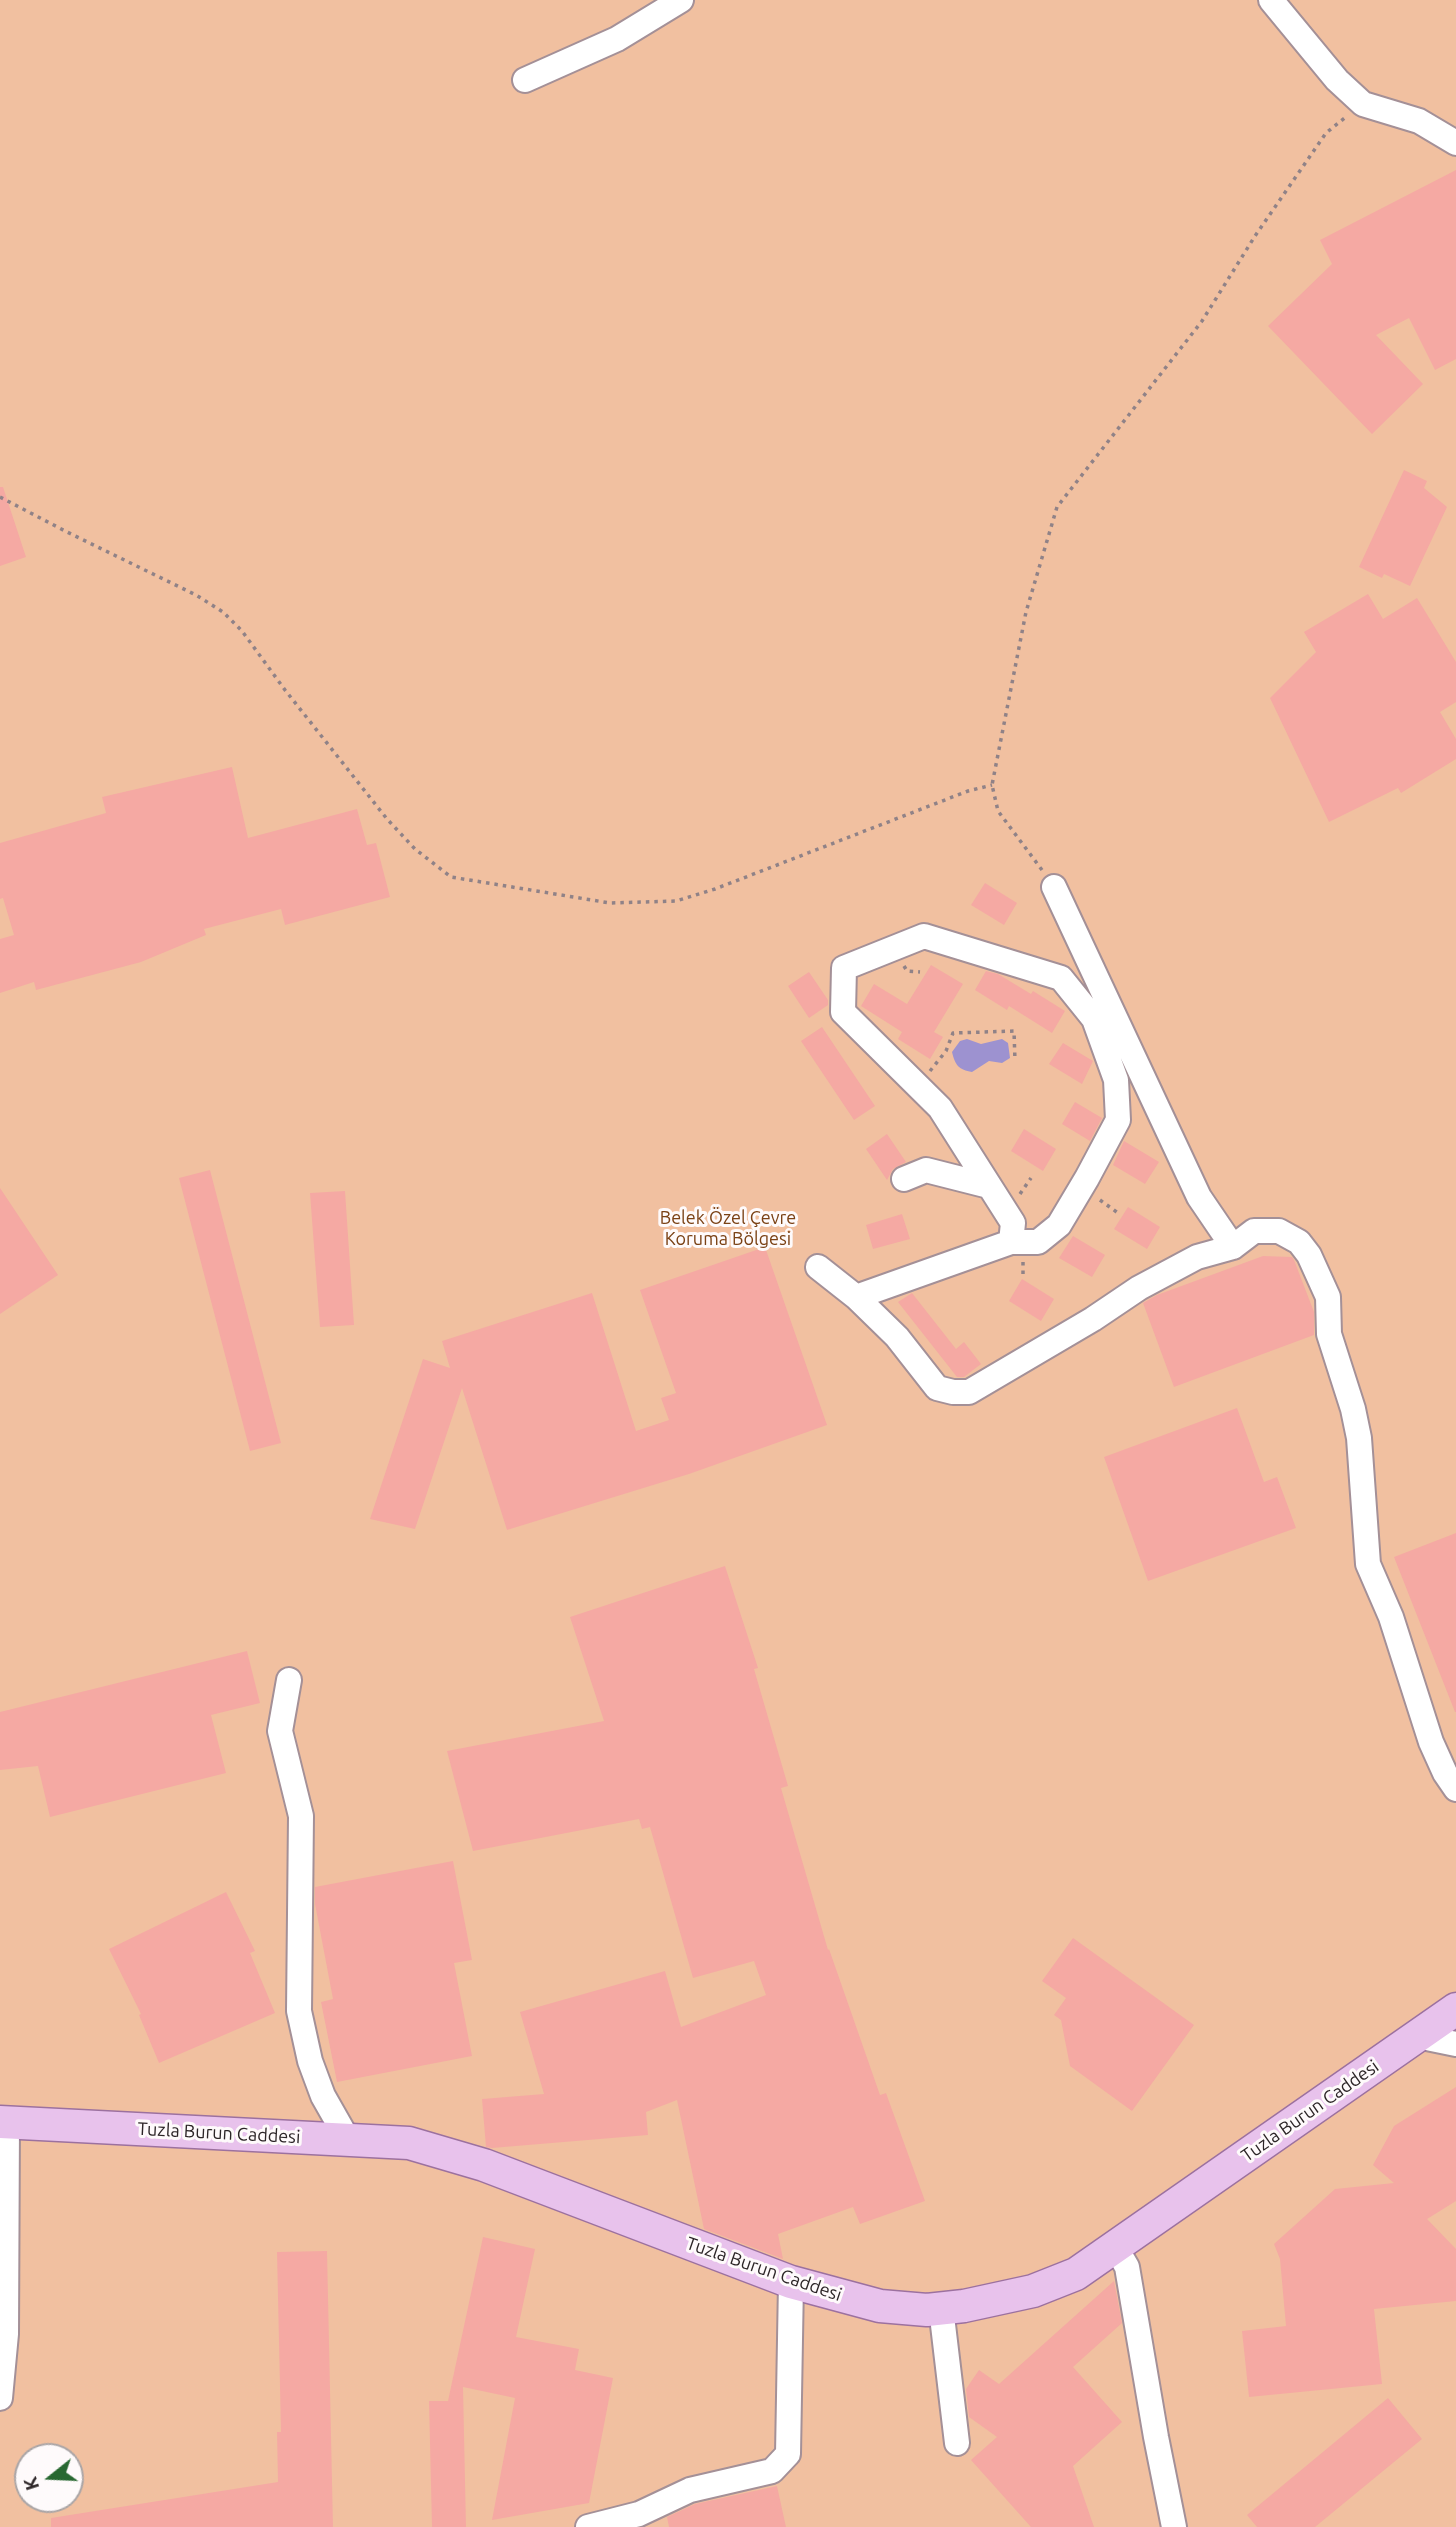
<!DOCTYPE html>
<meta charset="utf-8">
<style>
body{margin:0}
#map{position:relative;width:1456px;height:2527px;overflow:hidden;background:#fde7ef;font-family:Ubuntu,sans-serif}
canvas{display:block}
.north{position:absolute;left:14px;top:2443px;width:70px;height:70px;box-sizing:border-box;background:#fefafb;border:2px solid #aaa5a6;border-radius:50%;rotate:252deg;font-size:19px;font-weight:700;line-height:28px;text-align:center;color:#2c2527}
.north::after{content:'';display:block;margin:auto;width:24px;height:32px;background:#286831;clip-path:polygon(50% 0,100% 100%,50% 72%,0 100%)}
</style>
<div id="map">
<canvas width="1456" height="2527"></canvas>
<div class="north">K</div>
</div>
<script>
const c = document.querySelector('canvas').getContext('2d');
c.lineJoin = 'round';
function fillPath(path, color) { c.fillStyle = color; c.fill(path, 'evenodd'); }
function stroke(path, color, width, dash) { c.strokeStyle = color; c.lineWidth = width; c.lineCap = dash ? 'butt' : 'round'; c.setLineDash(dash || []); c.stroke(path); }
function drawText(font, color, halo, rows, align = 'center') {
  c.font = font + ' Ubuntu,sans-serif'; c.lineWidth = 6; c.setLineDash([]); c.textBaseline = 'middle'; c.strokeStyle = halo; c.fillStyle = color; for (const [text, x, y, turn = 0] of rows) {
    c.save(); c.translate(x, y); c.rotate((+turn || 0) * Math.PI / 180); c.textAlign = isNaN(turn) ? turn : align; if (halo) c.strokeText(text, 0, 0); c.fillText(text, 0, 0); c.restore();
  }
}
fillPath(new Path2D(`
 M0 0H1456V2527H0ZM28 2457H70V2499H28Z`), '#f1c0a0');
fillPath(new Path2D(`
 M967 1039 981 1044 1002 1039 1008 1043 1010 1058 1002 1063 989 1061 972 1072C959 1070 955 1065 952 1052L960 1041Z`), '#9d92d0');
fillPath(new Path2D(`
 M1456 170V359L1435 370 1409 318 1376 335 1423 384 1372 434 1268 326 1332 264 1320 240Z
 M1404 470 1427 481 1424 488 1447 507 1410 586 1384 574 1382 578 1359 567Z
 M0 487H3L26 557 0 566Z
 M1368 594 1383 619 1417 598 1456 662V702L1440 712 1456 739V759L1401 793 1398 788 1329 822 1270 698 1316 652 1304 632Z
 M232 767 248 838 357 809 367 845 376 843 390 897 285 925 281 909 204 929 206 935 141 962 36 990 34 982 0 993V939L14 935 3 898 0 899V843L106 813 102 797Z
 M985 883 1017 903 1004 925 971 905Z
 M931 965 963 984 934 1032 943 1037 930 1059 898 1039 902 1032 861 1006 874 984 907 1004Z
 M986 971 998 974 1031 994 1033 991 1065 1011 1052 1033 1009 1006 1007 1010 975 990Z
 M809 972 828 1000V1005L809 1018 788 986Z
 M822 1027 875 1106 854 1120 801 1041Z
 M1063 1043 1093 1061 1082 1084 1049 1064Z
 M1075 1102 1102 1118 1090 1141 1062 1124Z
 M1024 1129 1056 1149 1043 1171 1011 1151Z
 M887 1134 906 1162 893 1169 887 1180 866 1149Z
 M1124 1141 1159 1162 1145 1184 1113 1165Z
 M210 1170 281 1443 250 1451 179 1178Z
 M0 1188 58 1275 0 1314Z
 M345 1191 354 1325 320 1327 310 1193Z
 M1128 1207 1160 1227 1147 1249 1114 1229Z
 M902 1214 910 1239 873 1249 866 1225Z
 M1073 1236 1105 1255 1092 1277 1059 1258Z
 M765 1247 827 1425 689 1474 507 1530 462 1388 415 1529 370 1519 423 1359 450 1368 442 1341 592 1293 636 1431 669 1420 661 1398 676 1393 640 1290Z
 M1263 1256 1292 1257 1294 1260 1314 1312V1335L1174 1387 1143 1303 1157 1295Z
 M1022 1279 1054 1299 1041 1321 1009 1301Z
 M912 1293 956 1349 964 1342 981 1364 964 1377H957L898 1302Z
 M1237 1408 1264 1482 1277 1477 1296 1528 1148 1581 1104 1457Z
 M1456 1533V1712H1455L1394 1557Z
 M725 1566 758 1668 754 1669 788 1786 781 1788 828 1950 829 1949 880 2095 886 2093 925 2201 860 2224 853 2207 778 2234 783 2259 704 2229 677 2100 646 2112 648 2135 492 2148 486 2147 482 2099 544 2094 520 2012 665 1971 681 2027 766 1995 754 1961 693 1978 650 1827 642 1829 639 1819 473 1851 447 1751 604 1721 570 1617Z
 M247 1651 260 1703 211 1715 226 1773 50 1817 38 1766 0 1770V1712Z
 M453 1861 472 1960 454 1963 472 2056 337 2082 321 2002 333 1999 315 1904V1887Z
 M226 1892 255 1951 250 1953 275 2013 159 2063 139 2015 141 2014 109 1949Z
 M1073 1938 1194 2025 1132 2111 1070 2066 1061 2020 1054 2015 1066 1998 1042 1981Z
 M1456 2087V2201L1427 2219 1456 2249V2301L1374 2309 1382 2384 1249 2397 1242 2331 1286 2326 1280 2259 1274 2244 1335 2189 1394 2183 1373 2165 1394 2126Z
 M483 2237 535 2249 516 2337 579 2349 575 2370 613 2378 589 2503 492 2520 515 2398 463 2387 466 2527H432L429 2401H448Z
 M327 2251 333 2527H51V2518L278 2482 277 2432H281L277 2252Z
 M1114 2281 1122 2323 1073 2367 1122 2422 1073 2466 1094 2527H1031L971 2460 997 2437 969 2417 966 2389 979 2370 999 2384Z
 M1388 2398 1422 2439 1315 2527H1257L1247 2515Z
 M777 2486 786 2527H669L667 2517 695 2504Z`), '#f5a9a3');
const minor = new Path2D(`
 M1271 0 1337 80 1363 104 1419 121 1456 143
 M525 80 617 39 681 0
 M1054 887 1199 1197 1233 1247
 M904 1179 926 1170 989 1186
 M818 1267 856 1297 897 1337 937 1388 953 1392H969L1093 1319 1139 1288 1197 1257 1233 1247 1254 1231H1279L1299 1242 1309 1255 1328 1297 1329 1334 1353 1409 1359 1438 1368 1564 1391 1617 1431 1742 1445 1773 1456 1789
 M856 1297 1011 1242H1038L1059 1225 1087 1178 1118 1120 1116 1080 1094 1019 1061 978 924 936 844 968 843 1012 940 1108 1013 1223 1011 1242
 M289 1680 280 1731 301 1816 299 2011 310 2061 323 2096 348 2140
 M1417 2036 1456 2044
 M1116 2248 1127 2267 1156 2437 1174 2527
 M941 2308 957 2443
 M0 2398 6 2334 7 2123
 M588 2527 639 2514 690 2490 772 2471 788 2454 791 2282`);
const major = new Path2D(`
 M0 2122 409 2143 484 2165 791 2282 880 2306 927 2310 964 2306 1033 2291 1076 2274 1456 2009`);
stroke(minor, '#a49097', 28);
stroke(major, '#9c719f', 35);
stroke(new Path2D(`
 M0 497 67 532 196 595 223 612 242 631 285 690 387 819 415 849 451 877 610 903 676 901 715 889 968 791 992 785
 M1042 870 998 811 992 785 1026 612 1057 507 1202 321 1255 236 1326 133 1347 116
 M904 966 907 971 920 972
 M930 1071 946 1051 953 1033 1014 1031 1015 1061
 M1020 1194 1031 1178
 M1100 1200 1118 1213
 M1023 1274V1262`), '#908287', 3.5, [3.5, 5]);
stroke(minor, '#fff', 24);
stroke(major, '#e8c2ec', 32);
drawText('18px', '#7a4114', '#fefafb', [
 ["Belek Özel Çevre",728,1218],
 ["Koruma Bölgesi",728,1239]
]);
drawText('18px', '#2c2527', '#fefafb', [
 ["Tuzla Burun Caddesi",1310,2111,-35],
 ["Tuzla Burun Caddesi",219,2133,3],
 ["Tuzla Burun Caddesi",764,2269,19]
]);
</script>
